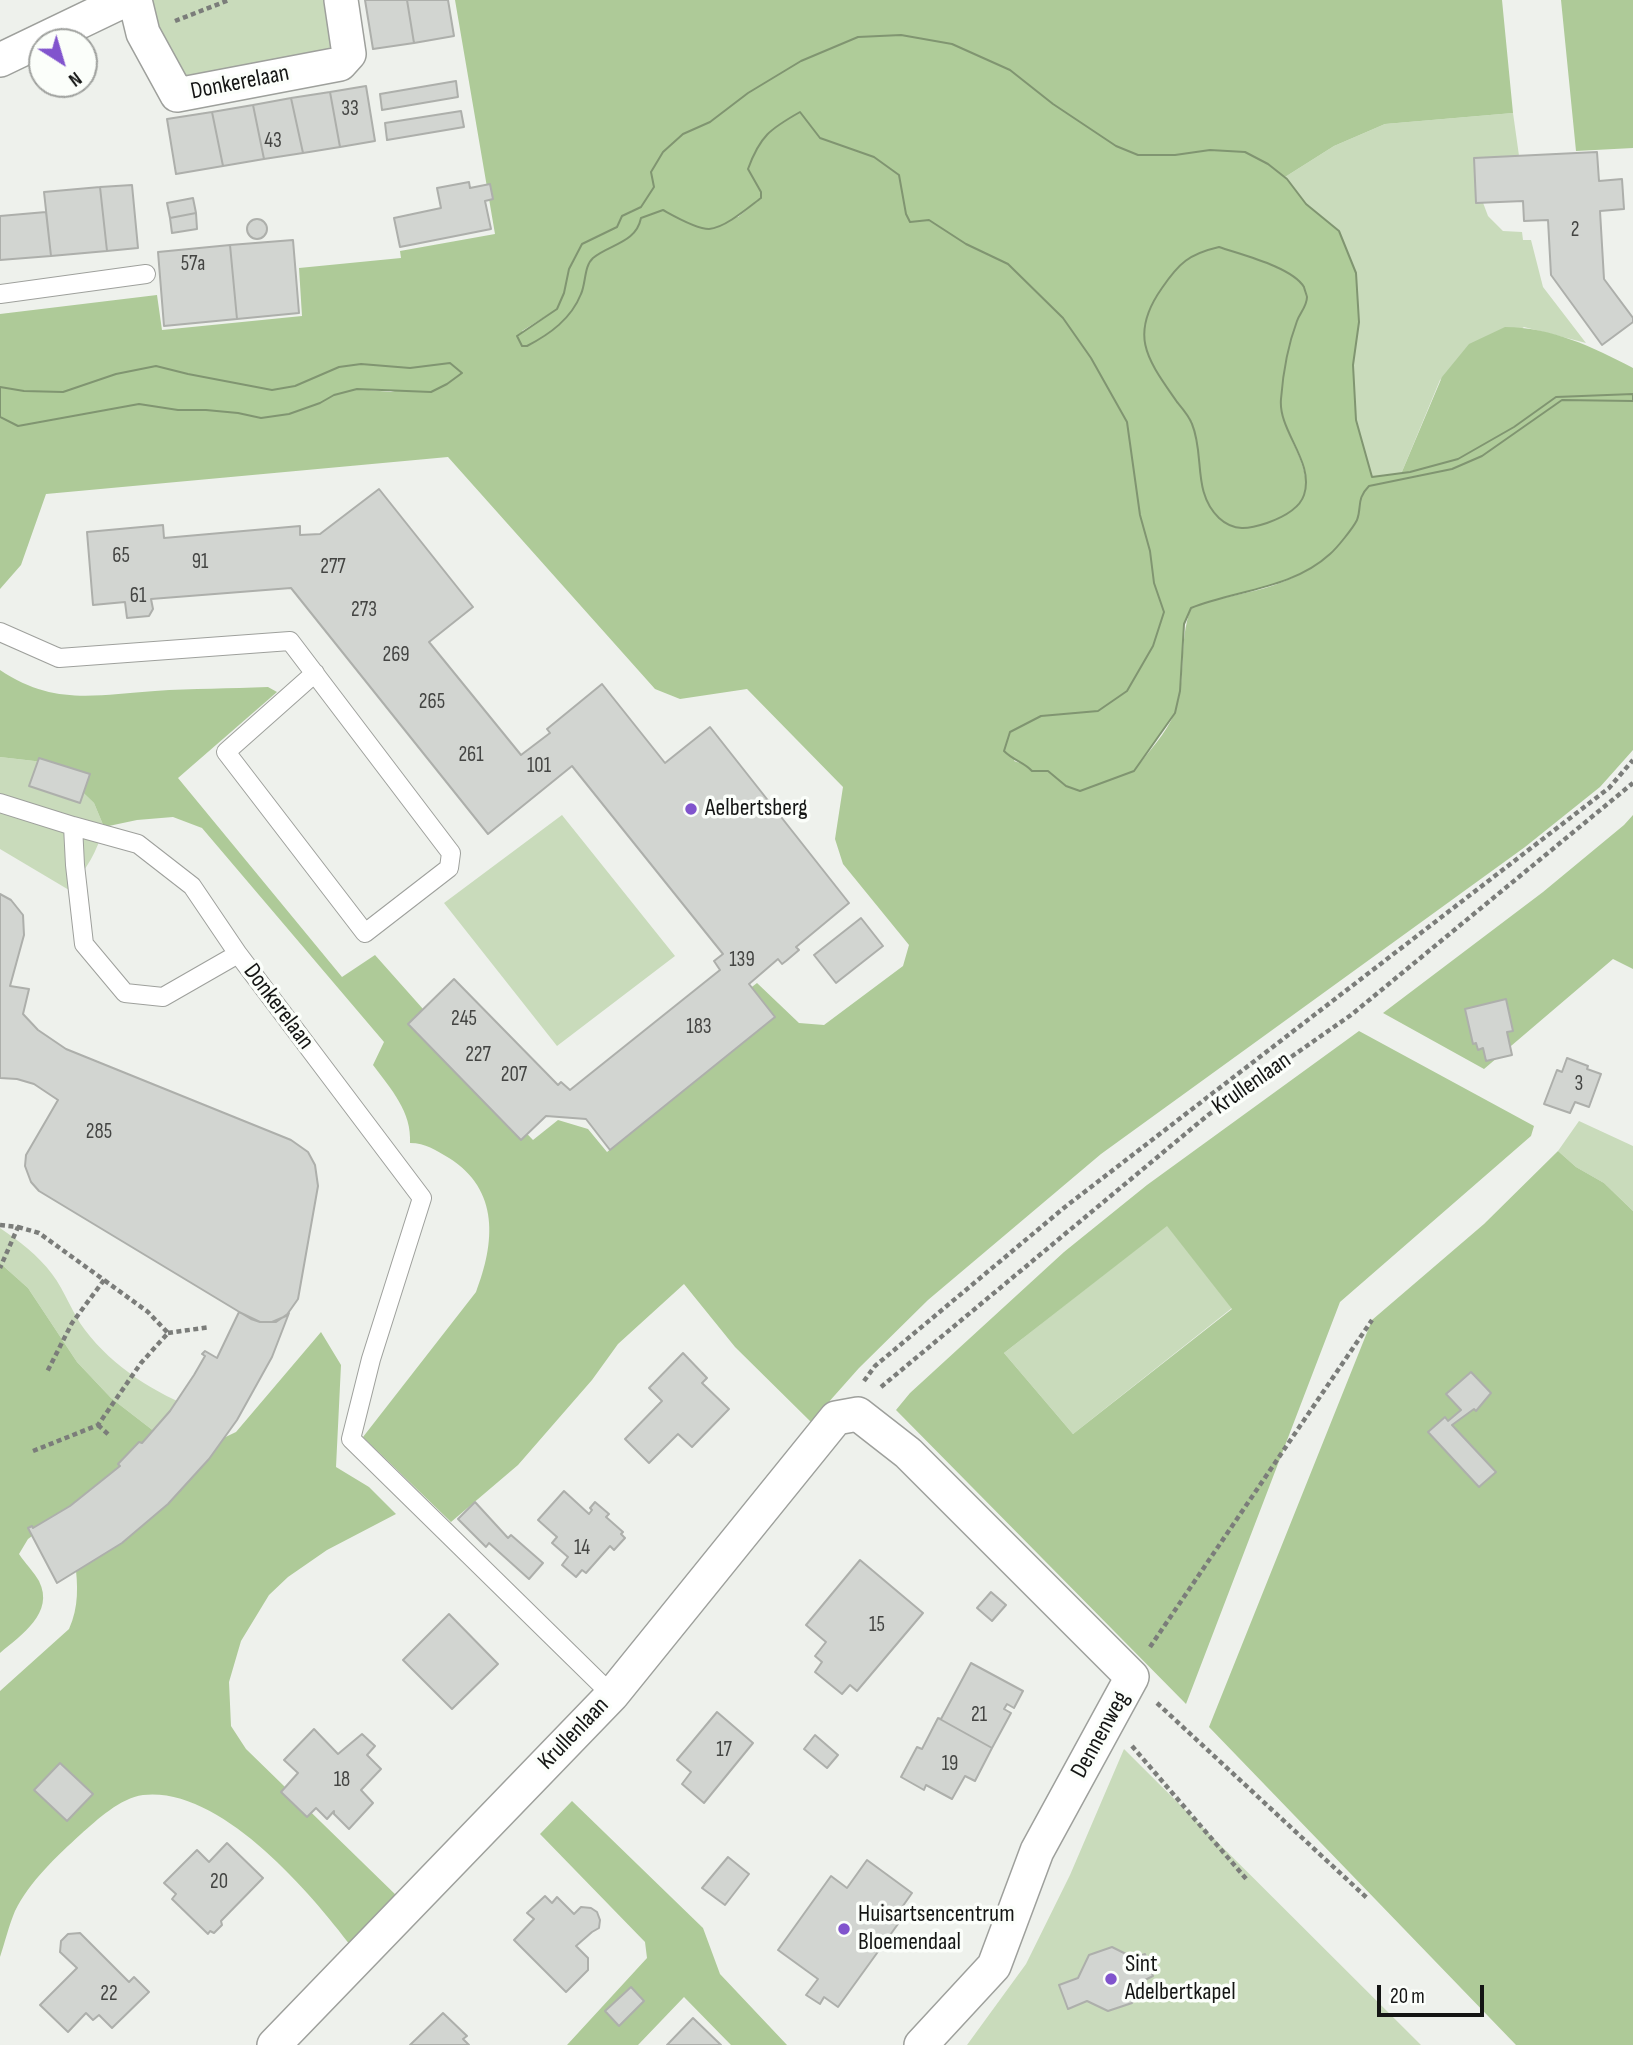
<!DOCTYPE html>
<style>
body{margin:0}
#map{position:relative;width:1633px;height:2045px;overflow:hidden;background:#eef1ec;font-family:"Sofia Sans Condensed",sans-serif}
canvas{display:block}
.north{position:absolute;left:28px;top:28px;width:70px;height:70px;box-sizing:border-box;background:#fbfefa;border:2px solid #9fa19e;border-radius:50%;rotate:143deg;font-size:19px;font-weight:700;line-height:28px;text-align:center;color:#141514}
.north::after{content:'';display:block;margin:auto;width:24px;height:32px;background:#8154cd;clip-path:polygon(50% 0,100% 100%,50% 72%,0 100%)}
.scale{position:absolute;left:1377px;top:1985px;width:107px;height:32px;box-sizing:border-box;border:4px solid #141514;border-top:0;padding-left:9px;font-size:21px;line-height:24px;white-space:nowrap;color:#141514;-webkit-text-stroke:5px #fbfefa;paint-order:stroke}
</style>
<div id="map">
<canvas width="1633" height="2045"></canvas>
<div class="north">N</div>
<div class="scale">20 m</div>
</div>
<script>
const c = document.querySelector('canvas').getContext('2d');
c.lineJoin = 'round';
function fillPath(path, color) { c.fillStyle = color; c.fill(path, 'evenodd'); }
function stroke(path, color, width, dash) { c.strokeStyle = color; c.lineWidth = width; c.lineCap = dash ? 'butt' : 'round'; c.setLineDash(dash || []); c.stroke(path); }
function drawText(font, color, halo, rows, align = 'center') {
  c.font = font + ' "Sofia Sans Condensed",sans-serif'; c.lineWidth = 7; c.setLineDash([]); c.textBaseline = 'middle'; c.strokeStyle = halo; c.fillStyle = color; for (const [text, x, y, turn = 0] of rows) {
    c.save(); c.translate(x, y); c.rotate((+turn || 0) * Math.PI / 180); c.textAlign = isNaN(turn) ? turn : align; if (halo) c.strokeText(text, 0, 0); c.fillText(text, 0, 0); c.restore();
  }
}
fillPath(new Path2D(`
 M137 0H339L347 54 176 92Z
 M1513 113 1521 170 1482 200 1488 216 1503 231 1522 232 1523 240H1531L1543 287 1586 343 1524 327 1440 380 1401 474 1372 477 1356 420 1353 365 1359 322 1339 231 1306 204 1285 177 1334 146 1385 124Z
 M0 757 43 762 70 780 94 803 104 827C97 852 86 870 69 890L0 849Z
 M562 815 675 956 557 1046 444 903Z
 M1579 1121 1633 1146V1211L1604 1183 1576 1167 1558 1151Z
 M1167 1225 1232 1308 1073 1434 1004 1353Z
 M0 1228C19 1241 38 1255 52 1274 65 1291 72 1313 85 1330 114 1368 155 1393 198 1410L164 1439 111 1398 77 1362 28 1288 0 1263Z
 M1124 1749 1421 2045H967L1026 1964 1070 1875Z`), '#c9dbbb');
fillPath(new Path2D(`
 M455 0H1502L1513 113 1385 124 1334 146 1285 177 1268 164 1210 150 1175 155H1138L1116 146 1053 104 1010 70 801 61 748 93 710 122 683 134 663 152 651 172 654 187 641 207 631 211 617 227 582 244 569 269 564 293 557 309 522 331 527 346C550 334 570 318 581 294 586 285 584 271 589 262 602 241 636 247 641 218L663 210 683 221 738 217 761 198V192L748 169C760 136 770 129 800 112L820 138 874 157 899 175 906 214 929 220 966 244 1008 264 1063 318 1091 358 1127 422 1140 515 1150 551 1154 583 1164 612 1153 646 1127 691 1098 711 1041 716 1014 761 1026 765 1032 771 1048 770 1066 786 1134 771C1147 753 1167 733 1175 712 1187 680 1178 642 1191 608 1228 593 1272 593 1306 570 1323 559 1342 535 1357 519 1358 506 1360 496 1369 486L1452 469 1482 456 1562 400 1633 401V750L1600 787 1525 847 1101 1154 928 1300 859 1368 811 1422 735 1347 684 1284 618 1344 592 1380 518 1465 451 1522 363 1437 476 1292C495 1243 500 1190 449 1158 435 1150 426 1143 410 1143 412 1112 391 1089 373 1065L384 1042 202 828 173 817 137 820 104 827 94 803 70 780 43 762 0 757V670C54 706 95 695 155 691 193 688 230 689 268 687L277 692 178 778 342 977 375 955 431 1018 424 1026 533 1140 558 1120 588 1129 607 1152 764 1026 740 996 757 983 799 1023 824 1025 903 966 909 945 843 864 835 839 843 787 747 689 680 699 655 689 448 457 46 494 21 565 0 589V417L19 426 139 404 178 410H206L238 413 261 418 289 414 320 403 334 395 357 389 391 392 461 374 450 363 410 368 361 364 339 367 295 386 272 390 188 374 156 366 116 374 63 392 24 391 0 387V314L157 295 162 330 302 316 299 268 401 258 400 251 495 234Z
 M1561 0H1633V148L1576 151Z
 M1219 247C1242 256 1292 266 1304 287 1305 288 1307 296 1307 297 1307 306 1300 313 1297 321 1288 345 1283 373 1281 399 1278 430 1314 465 1304 495 1298 510 1281 518 1267 523 1249 529 1233 532 1219 518 1191 492 1205 455 1192 423 1189 416 1182 408 1177 402 1148 360 1129 336 1162 288 1179 263 1189 253 1219 247Z
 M1505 327C1551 327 1593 347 1633 368V394L1556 397 1514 427 1458 459 1401 474 1442 377 1469 344Z
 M1633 815V969L1613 959 1484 1069 1383 1013 1543 892 1624 825Z
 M1359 1031 1534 1126 1531 1136 1340 1302 1186 1704 896 1410 910 1393 1064 1252 1147 1185ZM1167 1226 1232 1309 1073 1434 1004 1353Z
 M1558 1151 1576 1167 1604 1183 1633 1211V2045H1516L1209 1727 1372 1320 1484 1224Z
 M0 1263 28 1288 77 1362 111 1398 164 1439 28 1539 19 1554C25 1563 34 1572 39 1581 55 1613 21 1635 0 1653Z
 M321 1332 341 1365 336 1467 369 1487 396 1514 327 1550 288 1577 269 1595 241 1641 229 1682 231 1726 246 1749 399 1898 351 1946C309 1891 220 1786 143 1795 120 1798 97 1820 81 1834 56 1857 30 1881 15 1911 9 1925 5 1942 0 1957V1691L69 1629C79 1607 78 1585 75 1562L213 1443 236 1432Z
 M572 1801 703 1928 720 1974 787 2045H731L684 1997 638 2045H567L647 1958 645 1942 540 1834Z`), '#aeca98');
const water = new Path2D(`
 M901 35 952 44 1010 70 1053 104 1116 146 1138 155H1175L1210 150 1245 152 1268 164 1287 179 1306 204 1339 231 1356 273 1359 322 1353 365 1356 420 1372 477 1410 472 1458 459 1514 427 1556 397 1633 394V401L1562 400 1482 456 1452 469 1369 486C1356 499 1362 507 1357 520 1353 528 1337 548 1330 554 1292 589 1236 590 1191 608L1184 624 1180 691 1175 713 1134 771 1080 791 1066 786 1048 771H1032C1024 762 1014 761 1004 751L1010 732 1041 716 1098 711 1127 691 1153 646 1164 612 1154 583 1150 551 1140 515 1127 422 1091 358 1063 318 1008 264 966 244 929 220 910 222 906 214 899 175 874 157 820 138 800 112C770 129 760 136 748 169L761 192V198C749 207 725 228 709 229 696 229 674 216 663 210L641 218C636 243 610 244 593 258 584 266 586 283 581 294 571 319 550 334 527 346H522L517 336 557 309 564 293 569 269 582 244 617 227 622 216 641 207 654 187 651 172 663 152 683 134 710 122 748 93 801 61 858 37ZM1219 247C1242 255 1292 267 1304 287 1304 288 1307 296 1307 297 1307 306 1300 313 1297 321 1288 345 1283 373 1281 399 1278 431 1315 462 1304 495 1299 510 1281 518 1267 523 1249 529 1234 532 1219 518 1192 492 1205 455 1192 424 1189 416 1182 408 1177 402 1148 360 1128 336 1162 288 1179 263 1189 254 1219 247Z
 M450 363 462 373 447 384 431 392 357 389 334 395 320 403 289 414 261 418 238 413 206 410H178L139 404 18 426 0 417V387L24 391 63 392 116 374 156 366 188 374 272 390 295 386 339 367 361 364 410 368Z`);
fillPath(water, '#afcc99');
stroke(water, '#809571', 2);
const building = new Path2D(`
 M365 0H407L414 43 373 49Z
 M407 0H448L454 36 414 43Z
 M456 81 458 97 382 110 380 94Z
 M366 86 375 141 340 147 330 92Z
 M330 92 340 147 303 153 291 98Z
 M291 98 303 153 264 159 253 105Z
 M253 105 264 159 223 166 212 112Z
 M461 111 464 127 387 140 385 123Z
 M212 112 223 166 176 174 167 119Z
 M1597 152 1599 181 1622 179 1624 209 1600 211 1604 279 1633 318V322L1602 345 1551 275 1548 220 1524 221 1523 201 1476 203 1474 158Z
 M469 182 470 188 490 184 493 199 485 201 491 229 400 247 394 218 441 208 437 188Z
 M132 185 138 248 107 251 100 187Z
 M100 187 107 251 51 256 44 192Z
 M193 198 196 213 170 218 167 203Z
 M46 212 51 256 0 260V216Z
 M196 213 197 229 172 233 170 218Z
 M247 229a10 10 0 1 1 20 0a10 10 0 1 1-20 0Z
 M293 240 299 313 237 319 230 245Z
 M230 245 237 319 164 326 158 252Z
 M379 489 473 607 429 642 521 755 550 733 547 729 602 684 665 763 710 727 849 903 796 947 799 950 786 961 782 964 778 959 749 984 775 1017 610 1150 586 1119 546 1116 521 1140 408 1024 454 979 558 1085 561 1082 570 1090 720 970 714 961 723 954 572 766 488 834 291 588 151 599 153 609 149 616 127 618 125 602 93 605 87 532 163 525 164 538 300 526V535L320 534Z
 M39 758 90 774 80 803 29 786Z
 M0 894 11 900 23 915 24 935 10 986 29 989 23 1014 38 1030 66 1049 291 1140 308 1152 315 1165 318 1186 298 1299 286 1316 272 1322H260L251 1319 39 1191 31 1182 25 1166 26 1155 58 1100 34 1084 17 1079 0 1078Z
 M861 918 883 946 836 983 814 955Z
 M1506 999 1513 1031 1507 1032 1512 1055 1486 1061 1483 1048 1478 1050 1476 1043 1473 1044 1465 1009Z
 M1567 1058 1588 1066 1587 1069 1601 1074 1589 1107 1575 1102 1570 1113 1544 1104 1557 1070 1562 1072Z
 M239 1312 260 1322H276L289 1313 272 1357 237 1420 209 1459 168 1504 122 1543 57 1583 28 1528 32 1526 33 1528 70 1506 120 1466 118 1464 139 1442 142 1443 170 1411 194 1375 205 1356 202 1354 205 1351 217 1358Z
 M683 1353 707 1378 702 1383 729 1409 692 1447 678 1434 649 1463 625 1439 662 1401 649 1388Z
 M1471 1372 1491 1393 1476 1411 1474 1409 1452 1425 1496 1472 1479 1487 1428 1432 1445 1417 1448 1421 1461 1410 1446 1394Z
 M564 1491 589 1514 592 1510 590 1508 595 1502 609 1514 606 1517 623 1532 621 1534 625 1538 614 1550 610 1546 586 1573 582 1570 576 1577 562 1565 568 1557 552 1543 557 1537 538 1520Z
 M475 1502 508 1538 511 1535 543 1563 529 1579 489 1543 486 1547 458 1519Z
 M860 1560 923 1613 857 1691 850 1685 842 1694 815 1672 822 1662 815 1656 826 1642 806 1625Z
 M991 1592 1006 1605 992 1621 977 1608Z
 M449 1614 498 1664 452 1709 403 1660Z
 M971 1663 1023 1691 1014 1708 1007 1704 1004 1709 1011 1713 992 1748 938 1718 941 1719Z
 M717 1712 753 1743 704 1803 682 1784 691 1772 677 1760Z
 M938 1718 992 1748 975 1781 965 1776 952 1799 926 1785 924 1790 901 1777 917 1747 922 1749Z
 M314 1729 338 1754 362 1734 375 1746 367 1755 381 1769 361 1790 373 1803 349 1829 334 1814V1811L327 1819 316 1808 307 1817 281 1792 298 1773 284 1760Z
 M815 1735 838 1755 827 1768 804 1749Z
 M60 1763 93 1794 67 1821 34 1790Z
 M227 1843 263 1878 221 1921 222 1925 214 1933 210 1931 208 1934 172 1899 176 1894 164 1883 197 1850 209 1862Z
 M728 1857 749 1874 725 1905 702 1888Z
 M867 1860 912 1893 893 1920 898 1924 838 2007 824 1997 820 2004 806 1995 818 1979 778 1950 831 1876 847 1888Z
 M545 1896 552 1903 557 1897 574 1914 581 1907 591 1908 597 1912 600 1920 599 1928 592 1932 576 1946 588 1958V1970L566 1992 514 1940 534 1919 527 1913Z
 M80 1933 129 1982 134 1977 149 1992 112 2028 99 2015 93 2020 86 2013 68 2032 40 2005 77 1968 60 1952 61 1941 68 1934Z
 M1112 1947 1134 1958 1145 1954 1153 1976 1145 1980 1132 2003 1108 2011 1087 2001 1068 2009 1059 1985 1078 1978 1089 1955Z
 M631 1987 644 2001 619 2026 605 2011Z
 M443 2013 467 2036 463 2039 469 2045H410Z
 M693 2018 721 2045H667Z`);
fillPath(building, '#d2d5d1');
stroke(building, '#adafab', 2);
const service = new Path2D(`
 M0 294 146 274
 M0 632 59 658 290 641 451 853 449 868 365 933 226 752 315 673
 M0 803 73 826 75 865 84 944 125 993 163 997 238 954 422 1198 371 1359 351 1439 612 1695
 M73 826 138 844 192 886 238 954`);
const minor = new Path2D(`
 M135 0 143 33 177 95 340 64 349 54 341 0
 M0 60 125 0
 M274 2045 612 1695 836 1418 858 1414 908 1453 1132 1677 1037 1851 994 1966 921 2045`);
stroke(service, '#9ea09c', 20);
stroke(minor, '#9ea09c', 36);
stroke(new Path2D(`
 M175 21 229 0
 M0 1225 18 1227 0 1268
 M18 1227 39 1233 104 1280 72 1323 47 1372
 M168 1333 210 1327
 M864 1381 875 1366 1065 1207 1609 788 1633 760
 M881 1387 1208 1115 1351 1015 1633 783
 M98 1425 109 1435
 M33 1451 98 1425 141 1363 168 1333 148 1312 104 1280
 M1150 1647 1372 1320
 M1157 1703 1367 1898
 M1132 1746 1248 1881`), '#7b7d7a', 4.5, [5, 3.5]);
stroke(service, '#fff', 18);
stroke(minor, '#fff', 33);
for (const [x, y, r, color] of [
 [691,809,7,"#8154cd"],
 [844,1929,7,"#8154cd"],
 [1111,1979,7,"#8154cd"]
]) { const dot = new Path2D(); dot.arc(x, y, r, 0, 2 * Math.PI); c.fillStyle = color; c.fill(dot); stroke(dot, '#fbfefa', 2.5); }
drawText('21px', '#444543', null, [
 ["33",350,110],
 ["43",273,142],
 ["2",1575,231],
 ["57a",193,265],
 ["65",121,557],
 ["91",200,563],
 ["277",333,568],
 ["61",138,597],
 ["273",364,611],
 ["269",396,656],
 ["265",432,703],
 ["261",471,756],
 ["101",539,767],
 ["139",742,961],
 ["245",464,1020],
 ["183",699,1028],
 ["227",478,1056],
 ["207",514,1076],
 ["3",1579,1085],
 ["285",99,1133],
 ["14",582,1549],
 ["15",877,1626],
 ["21",979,1716],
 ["17",724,1751],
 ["19",950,1765],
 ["18",342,1781],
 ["20",219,1883],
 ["22",109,1995]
]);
drawText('24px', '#141514', '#fbfefa', [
 ["Donkerelaan",240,83,-11],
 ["Donkerelaan",278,1007,53],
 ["Krullenlaan",1252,1084,-35],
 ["Krullenlaan",574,1734,-46],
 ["Dennenweg",1101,1735,-61]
]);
drawText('24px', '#141514', '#fbfefa', [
 ["Aelbertsberg",705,809],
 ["Huisartsencentrum",858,1915],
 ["Bloemendaal",858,1943],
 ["Sint",1125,1965],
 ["Adelbertkapel",1125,1993]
], 'left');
</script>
